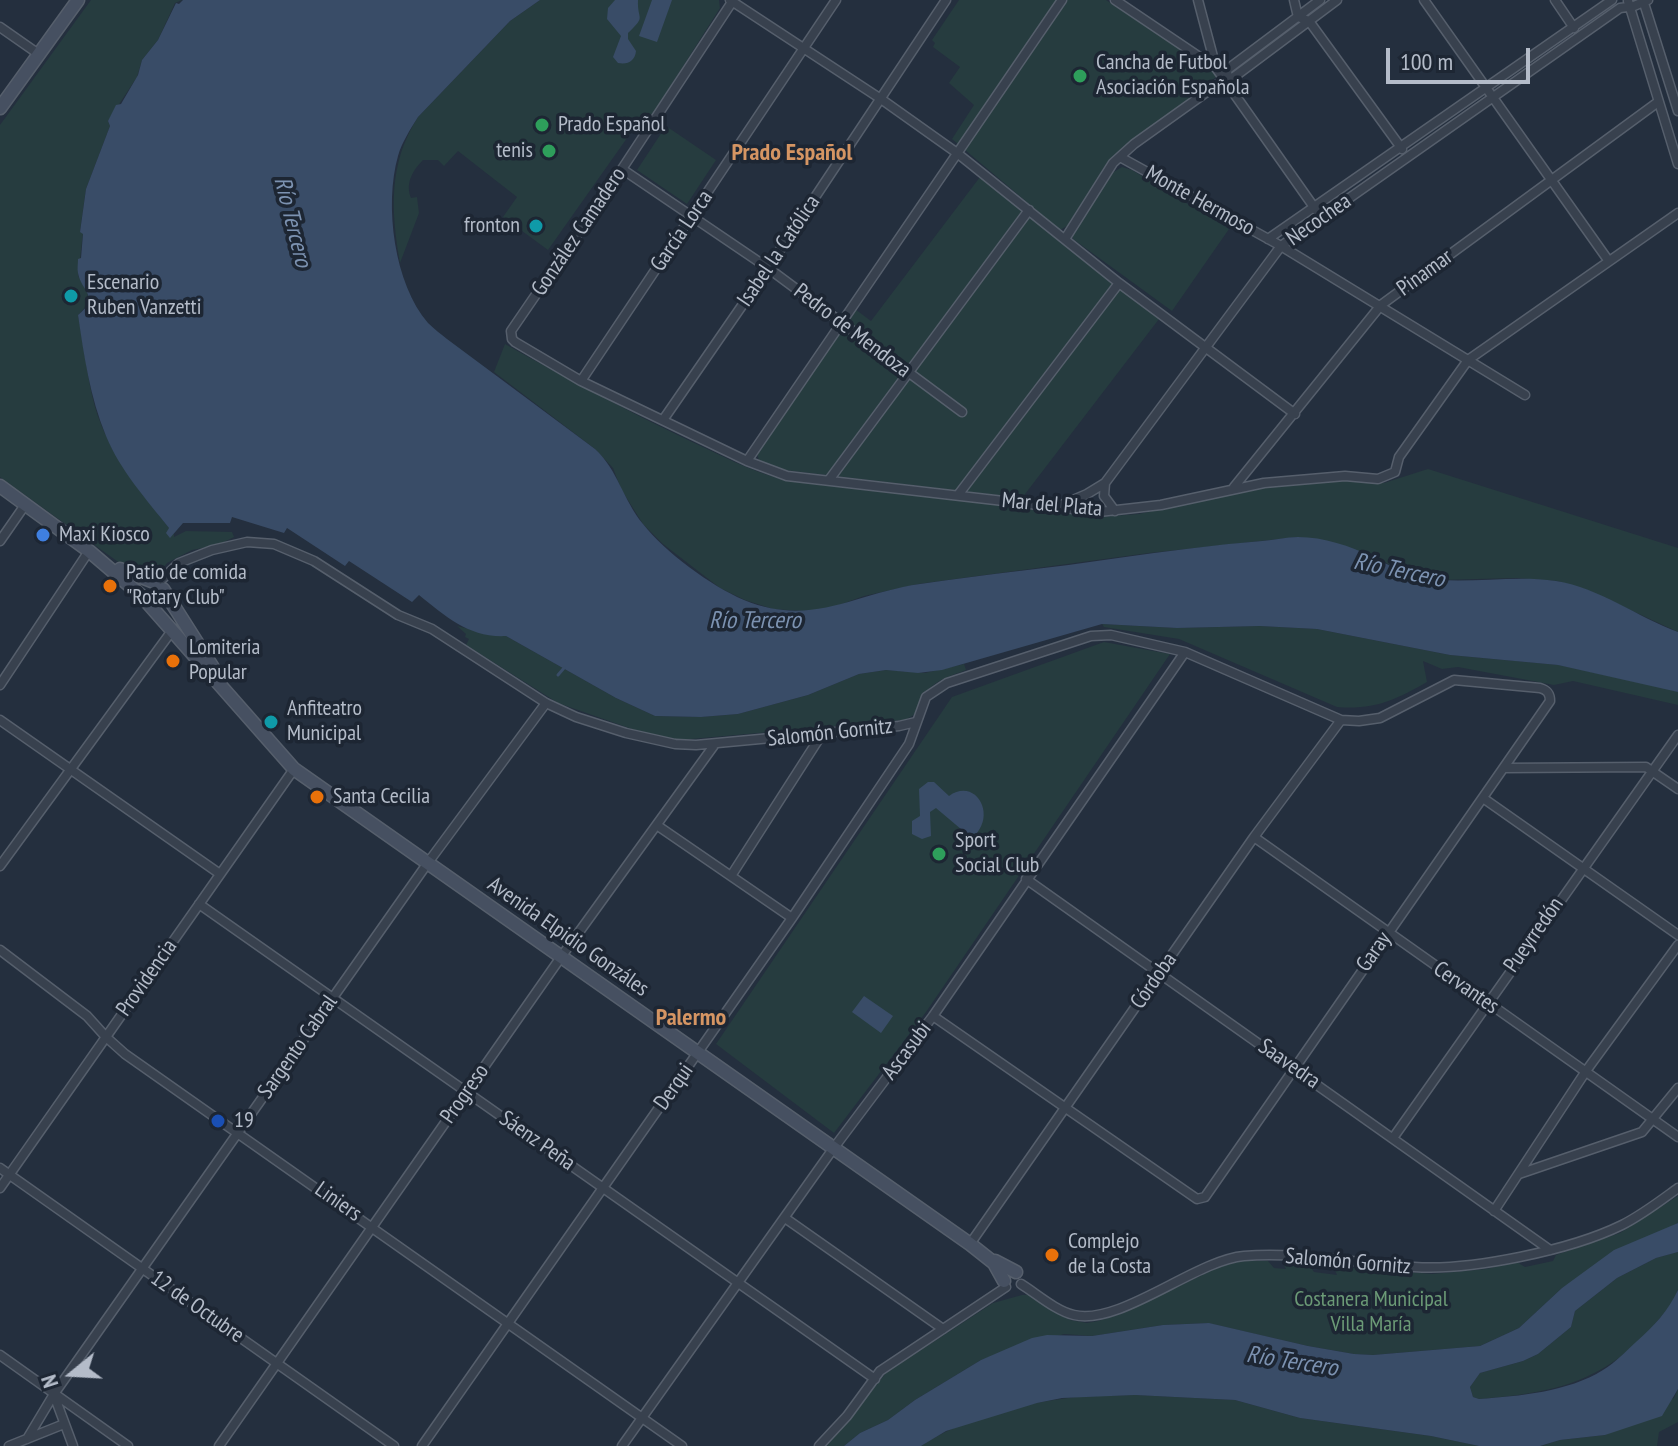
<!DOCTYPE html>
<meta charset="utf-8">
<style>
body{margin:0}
#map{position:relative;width:1678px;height:1446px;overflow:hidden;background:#242f3e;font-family:"PT Sans Narrow",sans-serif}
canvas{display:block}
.north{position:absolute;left:32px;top:1334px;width:80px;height:80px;-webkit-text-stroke:6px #1d2633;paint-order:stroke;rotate:252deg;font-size:22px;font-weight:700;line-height:32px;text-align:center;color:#b4bcc9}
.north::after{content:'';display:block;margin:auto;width:28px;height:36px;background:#b4bcc9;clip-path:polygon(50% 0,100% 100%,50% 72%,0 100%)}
.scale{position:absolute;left:1386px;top:48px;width:144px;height:36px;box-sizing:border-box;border:4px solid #b4bcc9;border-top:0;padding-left:10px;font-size:24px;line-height:28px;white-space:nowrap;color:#b4bcc9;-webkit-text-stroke:6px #1d2633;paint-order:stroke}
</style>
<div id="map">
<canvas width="1678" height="1446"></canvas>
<div class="north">N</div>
<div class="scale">100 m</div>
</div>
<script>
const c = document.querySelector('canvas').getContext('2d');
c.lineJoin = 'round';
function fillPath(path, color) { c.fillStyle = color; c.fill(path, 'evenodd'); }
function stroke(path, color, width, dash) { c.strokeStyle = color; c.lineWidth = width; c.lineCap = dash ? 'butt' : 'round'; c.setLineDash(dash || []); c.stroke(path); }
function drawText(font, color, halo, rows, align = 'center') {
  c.font = font + ' "PT Sans Narrow",sans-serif'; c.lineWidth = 7; c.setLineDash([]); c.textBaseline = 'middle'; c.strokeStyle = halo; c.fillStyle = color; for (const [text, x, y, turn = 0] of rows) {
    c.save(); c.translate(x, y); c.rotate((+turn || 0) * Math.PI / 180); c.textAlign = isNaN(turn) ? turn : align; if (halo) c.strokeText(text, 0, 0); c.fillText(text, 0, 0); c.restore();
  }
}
fillPath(new Path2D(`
 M91 0H182L175 3 158 40 142 60 137 77 108 121 110 126 86 189 80 231 83 233 78 276C89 290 93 302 78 315 84 345 87 378 95 407 109 454 140 491 170 529L168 530 172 535 174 534V537L186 531 232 532 234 537 218 545 192 550 167 563 160 572 151 576 128 569 0 477V125Z
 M540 0H719L720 8 654 112 650 118 644 114 548 250 503 217 517 197 458 151 444 166 438 160H423C413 170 405 183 411 198L417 197 419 213 400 263C391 211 388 164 418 117L510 21Z
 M959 0H1106L1214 72 1216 77 1107 163 1067 226 1060 230 952 139 974 105 949 83 960 67 933 47 935 43 932 40Z
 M666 126 716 160 687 204 637 170Z
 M1122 167 1132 170 1229 229 1172 311 1073 239V234L1112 173Z
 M980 177 1159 319 1022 498 784 470 759 460 757 454 855 309 871 321Z
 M505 344C566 378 627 411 690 441 720 455 749 470 780 479L1100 517 1139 514 1244 490 1346 478 1384 483 1428 469 1678 548V632L1587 590 1557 581 1516 578 1439 580 1414 576 1371 556 1298 537 1149 553 918 584 864 596 828 609 803 611 773 609 745 600 720 588 663 544 643 524 621 489 613 468 595 449 494 372Z
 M1102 624 1177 628 1260 626 1317 629 1450 655 1559 665 1669 689 1678 692V705L1573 681 1554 685 1458 667 1442 669 1423 661 1427 682C1395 700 1375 710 1337 707L1179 639 1104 627Z
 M457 626 497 636H506L616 698 655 716 701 717 738 714 808 695 859 674 886 670 925 673 964 664 966 670C953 675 936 680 927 691 916 705 923 713 904 720L680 740 649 735 558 703 466 645 469 639 465 637 466 634Z
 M1104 642 1170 654 926 1012 834 1133 716 1044 952 697Z
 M1678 1196V1223L1562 1288 1519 1328 1480 1346 1373 1355 1354 1354 1308 1346 1208 1323 1163 1325 1092 1336 1064 1334 981 1360 915 1400 888 1420 860 1433 844 1446H827L886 1373 993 1303 1022 1295H1031L1070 1320 1087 1323 1098 1321 1121 1314 1221 1266 1241 1261H1268L1274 1268 1286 1269 1282 1261 1308 1263 1314 1272 1337 1275 1333 1266 1432 1274 1486 1269 1517 1262 1525 1267 1553 1261 1556 1255 1620 1233Z
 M1678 1252C1678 1264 1678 1278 1678 1289 1675 1303 1663 1314 1654 1325 1603 1383 1553 1393 1479 1399L1473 1397 1470 1387 1480 1373 1523 1361 1538 1354 1571 1327 1575 1311 1617 1278 1656 1258Z
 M1678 1389V1422L1659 1432 1657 1446H1541L1560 1440 1605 1435 1674 1398Z
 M1135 1395 1235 1400 1300 1418 1431 1436 1479 1446H921C960 1420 1015 1405 1061 1399 1085 1395 1111 1396 1135 1395Z`), '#263c3f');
fillPath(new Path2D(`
 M183 0H540L510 21 418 117C410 130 402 142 398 156 384 205 394 284 428 323 434 329 441 334 447 339L595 449C618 470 623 500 643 524 665 552 711 586 744 600 812 628 855 593 920 584 986 574 1052 568 1118 558 1166 551 1214 545 1262 541 1274 540 1286 537 1298 537 1324 537 1350 546 1373 557 1387 564 1402 573 1417 577 1462 586 1510 574 1556 581 1600 588 1637 617 1678 632V692L1558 665 1450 655 1317 629 1260 626 1177 628 1102 624 942 670 918 673 886 670 859 674 808 695 738 714 701 717 655 716 616 698 506 636C470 638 446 617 419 595L412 602 349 561 345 566 287 528 284 533 232 517 230 523H183L170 538 166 533 169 528C146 499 120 470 106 436 90 397 84 356 78 315 101 297 81 291 78 273 77 269 78 264 78 259L81 258 83 234 80 232 86 189 110 126 108 121 116 105 121 104 138 75 142 60 158 40 176 3 179 4Z
 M615 0H638C637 21 647 15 628 33V39L636 51C635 61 628 65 618 63L613 57 621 36 607 19 608 8Z
 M652 0H672L657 42 639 36Z
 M928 782H934L949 796C974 778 995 811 977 833L968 835 936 808 930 812 931 836 922 839 912 834V821L920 816 919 789Z
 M864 996 893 1016 881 1033 852 1012Z
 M1678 1223V1252L1656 1258 1617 1278 1575 1311 1571 1327 1538 1354 1523 1361 1480 1373 1470 1387 1473 1397 1479 1399C1519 1396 1568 1392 1603 1370 1616 1362 1625 1352 1636 1342 1654 1326 1668 1311 1678 1290V1389L1662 1416 1605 1435 1560 1440 1540 1446H1479L1431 1436 1300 1418 1235 1400 1135 1395 1062 1398 1037 1403 946 1431 921 1446H844L860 1433 888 1420 915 1400 981 1360 1032 1338 1047 1335 1092 1336 1163 1325 1209 1323 1308 1346 1354 1354 1373 1355 1480 1346 1519 1328 1562 1288 1614 1250Z`), '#394c67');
stroke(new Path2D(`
 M558 675 564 668`), '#394c67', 3);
const street = new Path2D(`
 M730 0 881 99 957 153 1119 283 1295 414
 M1115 0 1216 68 1316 210
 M1198 0 1216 68
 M1294 0 1298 17 1309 21 1402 149
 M1424 0 1608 260
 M1555 0 1574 28
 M1643 0 1678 111
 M1628 1 1678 164
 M732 2 622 169 511 331 512 339 515 342 581 381 747 461 787 476 1099 512 1161 505 1264 483 1345 476 1378 479 1395 472 1399 457 1468 360 1678 213
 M0 27 40 55
 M1225 79 1228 69 1320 0
 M1120 157 1281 246 1525 395
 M622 169 768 268 962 412
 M1065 239 1113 163 1134 144 1225 79 1234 77 1337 0
 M1268 239 1612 0
 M581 381 836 0
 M663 420 768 268 946 0
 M747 461 1062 0
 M829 480 1029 210
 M1105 483 1104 496 1115 511
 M1234 487 1381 305 1658 102
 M958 495 1119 283
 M1059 506 1087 494 1105 483 1281 246 1620 8 1634 6 1648 0
 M0 541 25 505
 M158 583 179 563 212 550 247 542 274 544 314 561 398 615 432 629 546 703 576 717 626 733 675 744 696 745 899 726 916 722
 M0 685 89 551
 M0 720 220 874
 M1504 768 1646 767 1678 789
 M1483 798 1678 935
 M658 826 792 918
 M1254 837 1678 1137
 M0 866 171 632
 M731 876 822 734
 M1026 879 1550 1250
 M199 904 875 1379
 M0 950 87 1016 106 1037 125 1054 682 1446
 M1393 1138 1678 735
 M0 1168 394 1446
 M1519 1174 1642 1132 1678 1088
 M0 1188 294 769
 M1494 1211 1586 1071 1678 945
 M785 1218 943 1329
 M970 1244 1254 837 1341 720
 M1021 1284C1037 1294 1056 1311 1074 1315 1120 1326 1196 1260 1244 1256 1295 1251 1362 1264 1414 1267 1471 1271 1571 1250 1622 1225 1642 1215 1660 1201 1678 1188
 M0 1355 128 1446
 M54 1395 73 1446
 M27 1439 54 1394 427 864 546 703
 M9 1446 64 1424
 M219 1446 561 957 715 744
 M422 1446 792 918 909 744 926 697 947 683 1091 636 1111 635 1185 652 1341 720 1359 721 1380 718 1454 680 1540 688C1547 690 1550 693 1550 701L1205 1197 1197 1199 933 1016
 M622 1446 833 1149 933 1016 1185 652
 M819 1446 847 1416 880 1371 1006 1287`);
const secondary = new Path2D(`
 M0 108 78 0
 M0 486 89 551 144 598
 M120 569 154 582
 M163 589 217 674
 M146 601 294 769 970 1244 994 1263 1004 1281
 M995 1261 1016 1272`);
stroke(street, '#565f6c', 11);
stroke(secondary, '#565f6c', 15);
stroke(street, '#38414e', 8);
stroke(secondary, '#465061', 12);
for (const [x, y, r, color] of [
 [1080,76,8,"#2e9e5b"],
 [542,125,8,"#2e9e5b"],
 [549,151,8,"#2e9e5b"],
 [536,226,8,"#0f9aa8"],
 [71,296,8,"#0f9aa8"],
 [43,535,8,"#3f7fe0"],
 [110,586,8,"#e8710a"],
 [173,661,8,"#e8710a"],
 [271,722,8,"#0f9aa8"],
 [317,797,8,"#e8710a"],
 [939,854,8,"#2e9e5b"],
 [218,1121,8,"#1a4fb4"],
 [1052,1255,8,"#e8710a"]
]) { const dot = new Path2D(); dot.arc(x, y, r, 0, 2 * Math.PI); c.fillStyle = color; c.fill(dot); stroke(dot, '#1d2633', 3); }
drawText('22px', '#b4bcc9', '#1d2633', [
 ["Cancha de Futbol",1096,63],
 ["Asociación Española",1096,88],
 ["Prado Español",558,125],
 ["tenis",533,151,"right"],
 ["fronton",520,226,"right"],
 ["Escenario",87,283],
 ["Ruben Vanzetti",87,308],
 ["Maxi Kiosco",59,535],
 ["Patio de comida",126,573],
 ["\"Rotary Club\"",126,598],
 ["Lomiteria",189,648],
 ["Popular",189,673],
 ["Anfiteatro",287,709],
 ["Municipal",287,734],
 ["Santa Cecilia",333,797],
 ["Sport",955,841],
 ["Social Club",955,866],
 ["19",234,1121],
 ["Complejo",1068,1242],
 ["de la Costa",1068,1267]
], 'left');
drawText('22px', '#b4bcc9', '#1d2633', [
 ["Monte Hermoso",1200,201,29],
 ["Necochea",1319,220,-35],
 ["García Lorca",682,231,-56],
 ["González Camadero",579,232,-56],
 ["Isabel la Católica",779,251,-56],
 ["Pinamar",1425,273,-36],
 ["Pedro de Mendoza",852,331,37],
 ["Mar del Plata",1052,505,5],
 ["Salomón Gornitz",830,733,-6],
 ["Pueyrredón",1534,935,-55],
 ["Avenida Elpidio Gonzáles",568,937,35],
 ["Garay",1374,952,-55],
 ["Providencia",147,978,-55],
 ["Córdoba",1154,981,-55],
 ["Cervantes",1466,988,35],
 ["Sargento Cabral",298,1047,-55],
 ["Ascasubi",907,1051,-53],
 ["Saavedra",1289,1064,35],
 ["Derqui",674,1087,-55],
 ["Progreso",465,1094,-55],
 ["Sáenz Peña",537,1141,35],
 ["Liniers",338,1202,35],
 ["Salomón Gornitz",1348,1262,5],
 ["12 de Octubre",197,1307,35]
]);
drawText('22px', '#6b9a76', '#1d2633', [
 ["Costanera Municipal",1371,1300],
 ["Villa María",1371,1325]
]);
drawText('bold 24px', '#d59563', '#1d2633', [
 ["Prado Español",792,153],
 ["Palermo",691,1018]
]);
drawText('italic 24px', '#7c92b1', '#1d2633', [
 ["Río Tercero",292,222,76],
 ["Río Tercero",1399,571,12],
 ["Río Tercero",755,621],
 ["Río Tercero",1292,1362,9]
]);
</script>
